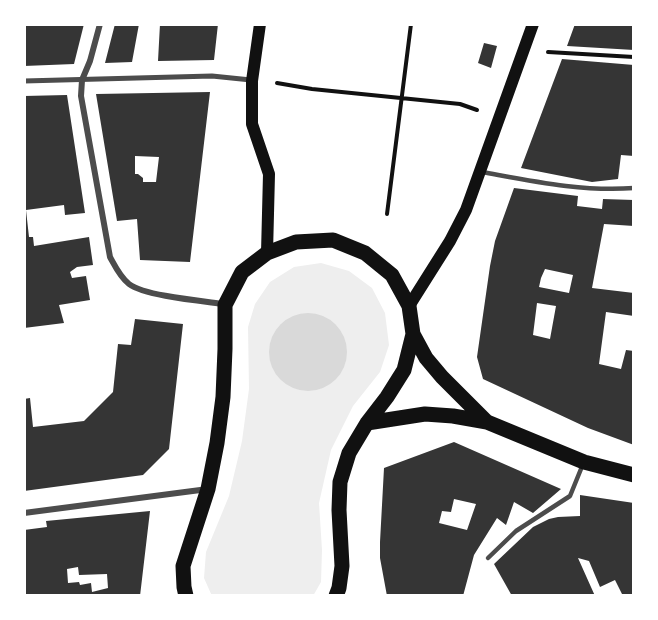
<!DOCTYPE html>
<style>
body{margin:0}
#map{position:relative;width:658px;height:620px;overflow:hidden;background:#fff;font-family:"Public Sans",sans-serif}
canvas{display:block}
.frame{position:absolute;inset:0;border:26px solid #fff;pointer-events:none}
</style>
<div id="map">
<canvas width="658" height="620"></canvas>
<div class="frame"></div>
</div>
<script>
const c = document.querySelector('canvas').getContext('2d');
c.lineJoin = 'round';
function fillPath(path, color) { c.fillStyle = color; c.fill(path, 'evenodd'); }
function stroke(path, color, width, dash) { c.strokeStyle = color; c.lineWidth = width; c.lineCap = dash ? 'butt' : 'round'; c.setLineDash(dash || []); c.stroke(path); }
fillPath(new Path2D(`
 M321 263 349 271 372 288 385 313 389 345 380 372 353 406 331 450 319 503 322 550 321 582 313 596H212L204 578 206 552 229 496 242 441 249 389 248 327 255 304 270 282 294 267Z`), '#eee');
fillPath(new Path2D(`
 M269 352a39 39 0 1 1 78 0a39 39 0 1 1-78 0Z`), '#d9d9d9');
fillPath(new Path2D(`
 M24 24H84L74 64 24 66Z
 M115 24H139L132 62 105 63Z
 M160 24H218L214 60 158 61Z
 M575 24H634V50L567 46Z
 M484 43 497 46 491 68 478 63Z
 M562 59 634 65V156L621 155 618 179 592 182 521 168Z
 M210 92 190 262 140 260 137 219 117 221 96 94ZM135 156 159 157 156 182H143V178L138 174H135Z
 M67 95 85 213 65 215 64 205 26 210 29 237H33L34 246 89 237 93 265 77 267 70 272 72 278 86 276 90 300 59 305 64 323 24 328V96Z
 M514 188 578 196 577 206 602 209 603 199 634 200V226L604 224 592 288 634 293V316L606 312 599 364 621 369 626 350 634 351V445L588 428 483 379 477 357 490 266 495 241ZM545 269 573 275 569 293 539 287 541 278ZM537 303 556 306 550 339 533 335Z
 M135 319 183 324 169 449 143 475 24 491V399L30 398 33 427 84 421 113 392 118 344 131 345Z
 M454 442 561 489 533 513 514 502 506 525 497 518 474 555 463 596H387L380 558V542L384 468ZM454 499 476 504 467 530 439 523 442 511 451 512Z
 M580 495 634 503V596H623L615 580 600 587 589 561 578 558 595 596H512L494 564 533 527 549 519 558 517 580 516Z
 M150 511 140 596H24V530L47 527 46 521ZM78 567 79 575 107 574 108 588 92 592 91 583 80 585 79 582 68 583 67 569Z`), '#353535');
stroke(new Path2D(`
 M548 52 634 57
 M277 83 312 89 460 104 477 110
 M387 214 411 24`), '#111', 4);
stroke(new Path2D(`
 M482 172C532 181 583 192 634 188
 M488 558 516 531 570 496 583 464`), '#4c4c4c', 4.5);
stroke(new Path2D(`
 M24 81 212 76 251 80`), '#4c4c4c', 5);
stroke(new Path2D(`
 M100 24 90 61 82 80 81 96 110 257C115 266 120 277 129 284 145 296 202 301 224 304
 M24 513 208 489`), '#4c4c4c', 6);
stroke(new Path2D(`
 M260 24 252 81V124L269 174 267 253
 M409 306 450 241 466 210 533 24`), '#111', 12);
stroke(new Path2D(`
 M413 334 426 358 442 377 487 422
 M367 423 425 414 453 416 487 422 584 462 634 475
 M186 596 184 587 183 566 208 489 217 443 223 397 225 349V305L242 272 267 253 296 242 333 240 365 253 392 275 409 306 413 334 404 370 387 397 367 423 349 453 340 482 339 510 342 566 339 588 336 596`), '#111', 15);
</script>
